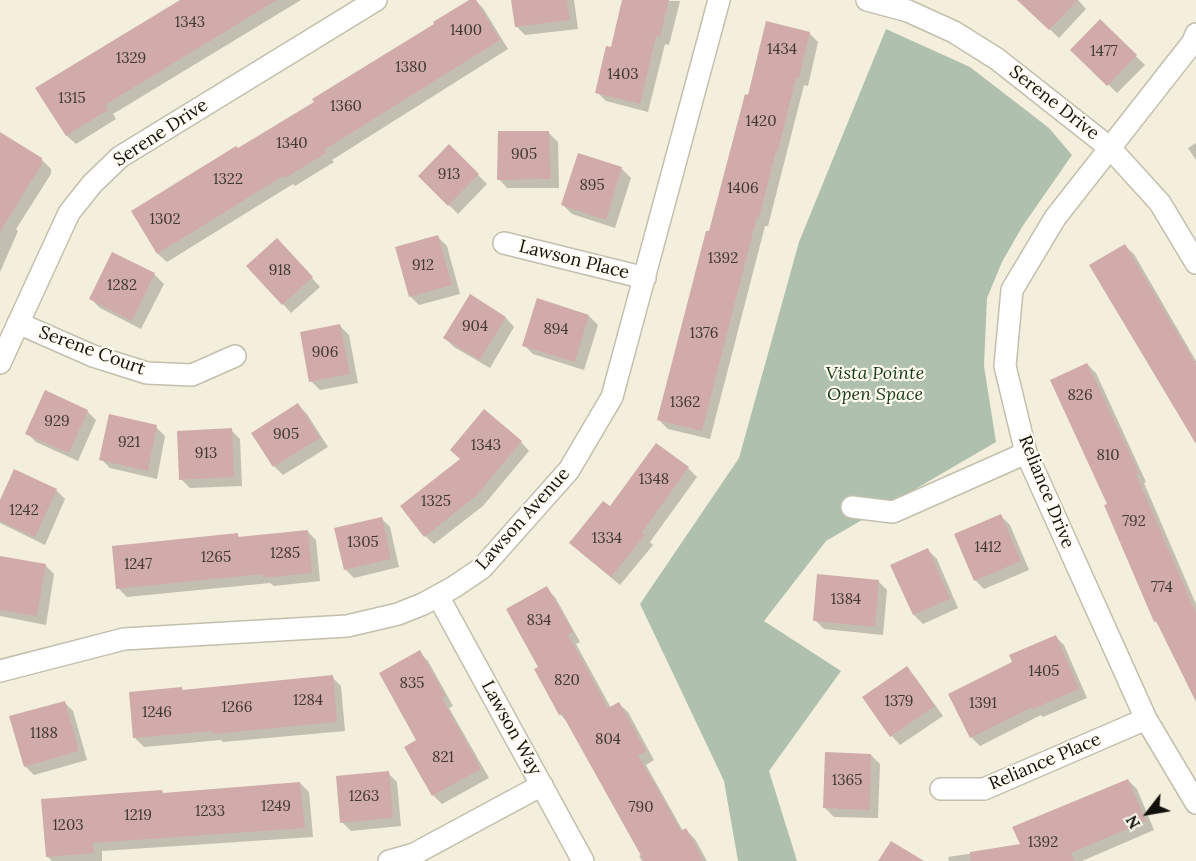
<!DOCTYPE html>
<style>
body{margin:0}
#map{position:relative;width:1196px;height:861px;overflow:hidden;background:#f3efdc;font-family:Lora,serif}
canvas{display:block}
.north{position:absolute;left:1118px;top:783px;width:60px;height:60px;-webkit-text-stroke:4px #fefcf1;paint-order:stroke;rotate:239deg;font-size:16px;font-weight:700;line-height:24px;text-align:center;color:#12110b}
.north::after{content:'';display:block;margin:auto;width:21px;height:27px;background:#12110b;clip-path:polygon(50% 0,100% 100%,50% 72%,0 100%)}
</style>
<div id="map">
<canvas width="1196" height="861"></canvas>
<div class="north">N</div>
</div>
<script>
const c = document.querySelector('canvas').getContext('2d');
c.lineJoin = 'round';
function fillPath(path, color) { c.fillStyle = color; c.fill(path, 'evenodd'); }
function stroke(path, color, width, dash) { c.strokeStyle = color; c.lineWidth = width; c.lineCap = dash ? 'butt' : 'round'; c.setLineDash(dash || []); c.stroke(path); }
function drawText(font, color, halo, rows, align = 'center') {
  c.font = font + ' Lora,serif'; c.lineWidth = 4.5; c.setLineDash([]); c.textBaseline = 'middle'; c.strokeStyle = halo; c.fillStyle = color; for (const [text, x, y, turn = 0] of rows) {
    c.save(); c.translate(x, y); c.rotate((+turn || 0) * Math.PI / 180); c.textAlign = isNaN(turn) ? turn : align; if (halo) c.strokeText(text, 0, 0); c.fillText(text, 0, 0); c.restore();
  }
}
fillPath(new Path2D(`
 M886 29 970 67 1049 128 1072 155 1022 227 1002 262 987 298 984 366 996 442 826 541 764 621 841 671 769 771 797 861H738L724 781 640 604 739 458 799 242Z`), '#b0c0af');
fillPath(new Path2D(`
 M184 0H301L113 114 116 119 76 144 67 136 37 88Z
 M472 0H475L483 8 508 49 332 160 334 162 295 186 293 184 167 262 158 254 133 212 316 102Z
 M513 0H574L578 29 525 35 516 26Z
 M624 0 680 1 669 45 665 44 648 112 606 101 597 92 612 49Z
 M1019 0H1078L1086 9 1059 38Z
 M1100 21 1145 65 1117 93 1072 50Z
 M809 33 818 42 808 86 804 85 768 226H765L710 439 668 429 659 420 710 233Z
 M549 133 558 142 559 188H507L499 179Z
 M1196 143V160L1188 148Z
 M0 145 41 159 51 169V174L16 229 18 231 0 272Z
 M449 146 487 184 458 214 420 176Z
 M579 155 622 169 631 178 615 228 572 214 563 205Z
 M438 237 447 246 460 294 419 305 410 296Z
 M1125 246 1134 254 1196 361V441Z
 M286 249 320 287 291 313 283 304Z
 M113 254 155 275 164 284 141 329 100 308 91 299Z
 M470 296 506 318 514 327 490 368 454 347 445 338Z
 M589 316 598 325 584 370 533 354 524 345Z
 M340 326 349 335 358 383 320 390 311 381Z
 M1087 364 1096 373 1146 482 1144 483 1196 604V691L1160 626 1155 621 1109 505Z
 M298 405 307 414 328 447 283 475 274 466Z
 M87 411 96 420 78 461 36 442 27 433Z
 M156 427 165 436 157 479 110 468 101 459Z
 M231 430 240 439 242 486 190 488 181 479Z
 M521 442 529 451 483 506 434 544 425 536Z
 M688 468 697 477 650 542 653 545 620 585 580 552 610 508Z
 M56 490 65 499 45 545 0 523V504Z
 M1001 516 1010 525 1029 570 984 589 975 580Z
 M381 518 390 527 399 567 354 578 345 569Z
 M307 531 316 540 320 581 274 586 270 583 127 597 118 588 237 535 241 538Z
 M928 550 937 559 958 608 923 624 914 615Z
 M0 558 45 565 54 574 46 625 0 616Z
 M878 581 887 590 883 635 824 629 815 620Z
 M546 588 555 597 580 642 576 644 611 708 619 704 628 712 654 760 646 765 683 831 686 830 695 839 707 861H642L639 856 642 854 569 724 560 714 540 667Z
 M1055 636 1064 645 1087 698 1043 717 1041 715 980 746 971 737 1014 662Z
 M419 652 428 661 453 706 449 708 489 778 442 804 433 795 418 741Z
 M906 668 915 677 943 716 900 745 892 736 864 698Z
 M332 677 341 686 345 731 223 742 221 740 144 747 135 738 181 688 184 691Z
 M64 702 73 711 87 760 34 775 25 766Z
 M871 755 880 764 878 818 834 817 825 808Z
 M388 773 397 782 401 826 351 831 342 822Z
 M1128 780 1137 789 1154 830 1082 861H949L948 857 1022 846Z
 M300 783 309 792 313 837 102 851V861H52L47 856 162 791 164 794Z`), '#0003');
fillPath(new Path2D(`
 M180 0H277L105 105 108 110 66 136 35 88Z
 M469 0H476L500 40 324 150 326 153 285 178 283 176 157 254 131 211 236 146 238 148 314 102 312 99 434 24 433 22Z
 M511 0H567L570 20 515 27Z
 M622 0H669L660 37 656 36 640 104 595 93 606 46 611 47Z
 M1017 0H1078L1049 30Z
 M1100 19 1137 55 1107 86 1070 50Z
 M766 21 810 32 799 78 796 77 778 151H776L759 218 757 217 702 431 657 420 706 231H709L745 94 748 95Z
 M498 131H549L551 179 497 180Z
 M0 132 42 158V164L0 232Z
 M449 144 479 174 448 206 418 176Z
 M578 153 622 167 606 220 561 205Z
 M438 235 452 285 409 297 395 247Z
 M277 238 313 277 282 305 246 266Z
 M1125 244 1196 365V444L1089 265Z
 M112 252 155 273 132 321 89 299Z
 M470 294 506 317 480 360 443 338Z
 M537 298 589 315 575 362 522 346Z
 M340 324 350 374 309 382 300 332Z
 M1087 363 1139 473 1136 474 1196 613V702L1156 621 1154 622 1104 505 1107 504 1050 380Z
 M45 390 88 410 69 453 25 434Z
 M298 403 320 438 273 467 251 433Z
 M484 409 522 441 475 497 424 537 400 506 460 459 450 450Z
 M109 414 157 425 148 471 99 460Z
 M232 428 234 477 179 480 177 431Z
 M656 443 689 467 642 532 645 535 611 577 569 543 603 501 610 506Z
 M14 469 57 489 35 537 0 521V500Z
 M1001 514 1021 561 974 581 954 534Z
 M382 517 391 559 344 570 334 528Z
 M308 530 312 573 263 578V574L116 589 112 546 238 533V537Z
 M928 548 950 599 913 615 890 565Z
 M0 556 46 564 37 616 0 610Z
 M817 574 879 580 875 627 813 621Z
 M547 586 573 632 568 635 608 708 619 702 646 751 638 755 681 831 686 828 704 861H644L562 714 559 715 534 669 538 667 506 609Z
 M1056 635 1079 689 1033 709 1032 707 970 738 948 694 1012 662 1009 655Z
 M420 650 445 696 442 698 481 769 432 796 404 747 416 740 379 673Z
 M907 666 935 706 890 737 862 697Z
 M333 675 337 722 213 734 212 731 133 738 129 692 182 687V690Z
 M65 701 79 751 24 767 9 716Z
 M825 752 871 754 870 810 823 808Z
 M389 771 393 818 340 823 336 776Z
 M1128 779 1146 821 1071 853 1075 861H971L970 852 1020 844 1012 827Z
 M300 782 305 828 93 843 94 853 46 857 41 799 162 790 163 793Z
 M891 841 924 861H878Z`), '#d0aba9');
const street = new Path2D(`
 M867 0 908 11 954 32 997 59 1110 148 1160 203 1196 263
 M1196 34 1193 42 1055 218 1012 290 1005 366 1026 453 1033 468 1146 719 1196 803
 M504 243 645 278
 M18 323 93 356 147 373 192 375 235 356
 M0 363 69 213 92 184 120 157 376 0
 M852 507 893 512 1026 453
 M438 596 583 861
 M0 671 124 639 347 626 398 614 423 604 454 587 482 568 569 470 612 397 719 0
 M941 789H984L1146 719
 M389 861 414 854 542 785`);
stroke(street, '#c3bfad', 24);
stroke(street, '#fff', 21);
drawText('15px', '#423832', null, [
 ["1343",190,23],
 ["1400",466,31],
 ["1434",782,50],
 ["1477",1104,52],
 ["1329",131,59],
 ["1380",411,68],
 ["1403",623,75],
 ["1315",72,99],
 ["1360",346,107],
 ["1420",761,122],
 ["1340",292,144],
 ["905",524,155],
 ["913",449,175],
 ["1322",228,180],
 ["895",592,186],
 ["1406",743,189],
 ["1302",165,220],
 ["1392",723,259],
 ["912",423,266],
 ["918",280,271],
 ["1282",122,286],
 ["904",475,327],
 ["894",556,330],
 ["1376",704,334],
 ["906",325,353],
 ["826",1080,396],
 ["1362",685,403],
 ["929",57,422],
 ["905",286,435],
 ["921",129,443],
 ["1343",486,446],
 ["913",206,454],
 ["810",1108,456],
 ["1348",654,480],
 ["1325",436,502],
 ["1242",24,511],
 ["792",1134,522],
 ["1334",607,539],
 ["1305",363,543],
 ["1412",988,548],
 ["1285",285,554],
 ["1265",216,558],
 ["1247",138,565],
 ["774",1162,588],
 ["1384",846,600],
 ["834",539,621],
 ["1405",1044,672],
 ["820",567,681],
 ["835",412,684],
 ["1284",308,701],
 ["1379",899,702],
 ["1391",983,704],
 ["1266",237,708],
 ["1246",157,713],
 ["1188",44,734],
 ["804",608,740],
 ["821",443,758],
 ["1365",847,781],
 ["1263",364,797],
 ["1249",276,807],
 ["790",641,808],
 ["1233",210,812],
 ["1219",138,816],
 ["1203",68,826],
 ["1392",1043,843]
]);
drawText('18px', '#12110b', '#fefcf1', [
 ["Serene Drive",1054,103,38],
 ["Serene Drive",161,133,-33],
 ["Lawson Place",574,260,14],
 ["Serene Court",92,351,20],
 ["Reliance Drive",1046,492,68],
 ["Lawson Avenue",523,519,-48],
 ["Lawson Way",511,728,61],
 ["Reliance Place",1045,762,-23]
]);
drawText('italic 18px', '#173a15', '#fefcf1', [
 ["Vista Pointe",875,374],
 ["Open Space",875,395]
]);
</script>
